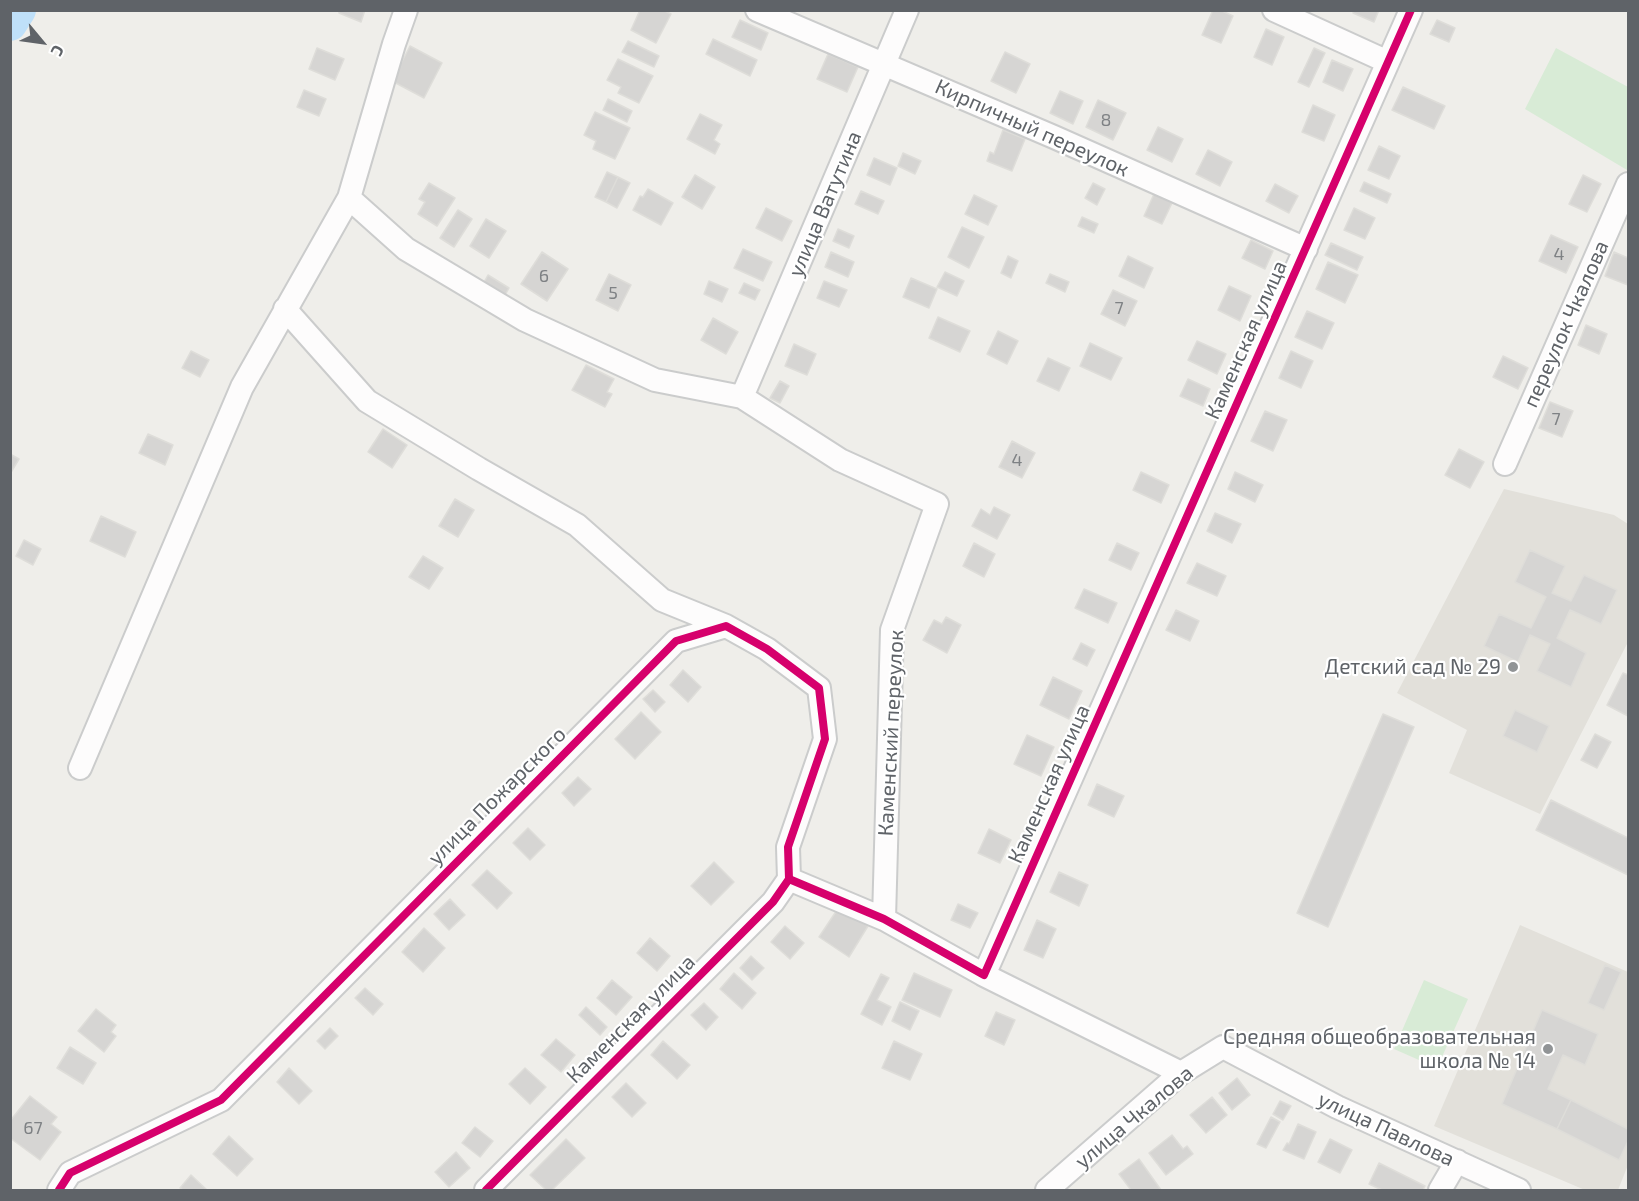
<!DOCTYPE html>
<meta charset="utf-8">
<style>
body{margin:0}
#map{position:relative;width:1639px;height:1201px;overflow:hidden;background:#efeeea;font-family:"Exo 2",sans-serif}
canvas{display:block}
.frame{position:absolute;inset:0;border:12px solid #5f6368;pointer-events:none}
.north{position:absolute;left:12px;top:12px;width:60px;height:60px;-webkit-text-stroke:4px #fff;paint-order:stroke;rotate:119deg;font-size:16px;font-weight:700;line-height:24px;text-align:center;color:#5f6368}
.north::after{content:'';display:block;margin:auto;width:21px;height:27px;background:#5f6368;clip-path:polygon(50% 0,100% 100%,50% 72%,0 100%)}
</style>
<div id="map">
<canvas width="1639" height="1201"></canvas>
<div class="frame"></div>
<div class="north">С</div>
</div>
<script>
const c = document.querySelector('canvas').getContext('2d');
c.lineJoin = 'round';
function fillPath(path, color) { c.fillStyle = color; c.fill(path, 'evenodd'); }
function stroke(path, color, width, dash) { c.strokeStyle = color; c.lineWidth = width; c.lineCap = dash ? 'butt' : 'round'; c.setLineDash(dash || []); c.stroke(path); }
function drawText(font, color, halo, rows, align = 'center') {
  c.font = font + ' "Exo 2",sans-serif'; c.lineWidth = 4.5; c.setLineDash([]); c.textBaseline = 'middle'; c.strokeStyle = halo; c.fillStyle = color; for (const [text, x, y, turn = 0] of rows) {
    c.save(); c.translate(x, y); c.rotate((+turn || 0) * Math.PI / 180); c.textAlign = isNaN(turn) ? turn : align; if (halo) c.strokeText(text, 0, 0); c.fillText(text, 0, 0); c.restore();
  }
}
fillPath(new Path2D(`
 M1504 489 1614 515 1628 524V642L1540 814 1449 773 1467 730 1397 693Z
 M1520 925 1628 972V1165L1618 1190H1585L1434 1126Z`), '#e2e0da');
fillPath(new Path2D(`
 M1556 48 1628 87V166L1627 170 1525 109Z
 M1424 980 1468 999 1437 1068 1394 1049Z`), '#d8ebd6');
stroke(new Path2D(`
 M10 24 19 10`), '#bfe0f9', 34);
const building = new Path2D(`
 M339 10H365L361 22 339 13Z
 M640 10H663L671 14 656 43 631 30Z
 M1213 10H1220L1233 16 1221 43 1202 35Z
 M1354 10H1379L1374 22 1353 13Z
 M740 20 768 33 761 50 732 37Z
 M1437 20 1455 28 1449 42 1430 34Z
 M1266 29 1284 37 1272 65 1254 57Z
 M713 39 757 60 750 76 706 54Z
 M628 41 659 56 654 67 622 52Z
 M410 46 442 63 424 98 392 81Z
 M317 48 344 59 335 80 309 69Z
 M1314 48 1325 53 1309 87 1298 82Z
 M1005 52 1030 64 1016 93 991 81Z
 M828 54 858 67 847 92 817 79Z
 M618 59 653 76 639 103 618 93 621 87 607 80Z
 M1332 60 1353 69 1343 91 1323 82Z
 M1403 87 1445 106 1434 129 1392 110Z
 M304 90 326 99 319 116 297 107Z
 M1060 91 1083 101 1073 124 1050 113Z
 M608 99 632 111 627 122 603 110Z
 M1098 100 1126 113 1113 140 1086 127Z
 M1313 105 1335 115 1324 141 1302 132Z
 M595 112 630 128 615 159 593 149 596 141 584 135Z
 M700 114 722 125 714 140 720 144 715 154 687 139Z
 M1158 127 1183 139 1172 162 1147 150Z
 M1003 130 1025 139 1012 171 987 161 990 152 994 154Z
 M1379 146 1400 156 1389 179 1368 170Z
 M1208 150 1232 162 1220 186 1196 174Z
 M903 153 921 161 915 174 898 166Z
 M874 158 897 168 890 185 867 175Z
 M607 172 618 177 606 202 595 197Z
 M695 175 715 187 702 209 682 197Z
 M1583 175 1601 184 1587 212 1569 204Z
 M618 177 630 183 617 208 606 202Z
 M1364 182 1391 194 1387 203 1360 191Z
 M429 183 455 198 437 226 418 214 425 202 419 199Z
 M1093 183 1105 189 1097 205 1085 198Z
 M1275 184 1298 196 1289 213 1266 201Z
 M648 189 673 203 661 225 633 210 640 196 643 197Z
 M861 191 884 201 878 214 855 204Z
 M1154 194 1172 203 1162 224 1144 216Z
 M974 195 997 206 988 225 965 214Z
 M766 208 792 221 782 241 756 228Z
 M1354 208 1375 218 1365 239 1344 230Z
 M458 210 472 219 454 247 440 238Z
 M1082 217 1098 224 1094 233 1078 226Z
 M486 219 506 231 489 258 470 246Z
 M962 227 984 237 969 268 948 257Z
 M838 229 854 236 849 248 833 241Z
 M1551 235 1578 247 1566 273 1539 261Z
 M1251 240 1273 251 1265 269 1242 258Z
 M1331 243 1363 257 1357 270 1325 255Z
 M743 249 772 262 763 281 734 268Z
 M542 252 568 269 547 301 521 284Z
 M831 252 854 262 848 277 825 267Z
 M1614 252 1628 258V285L1605 276Z
 M1008 256 1018 261 1011 278 1001 273Z
 M1128 256 1153 268 1144 288 1119 276Z
 M1328 262 1358 275 1345 303 1316 289Z
 M945 272 964 281 957 296 937 287Z
 M609 274 631 285 618 311 596 300Z
 M1050 274 1069 282 1065 292 1046 283Z
 M488 275 509 288 504 297 483 284Z
 M911 278 937 289 929 308 903 297Z
 M709 281 728 289 722 302 704 294Z
 M824 281 847 290 839 307 817 298Z
 M744 283 760 290 755 300 739 293Z
 M1229 286 1251 296 1240 321 1218 310Z
 M1113 290 1137 301 1125 326 1101 314Z
 M1307 311 1334 323 1322 349 1295 337Z
 M938 317 970 331 960 352 929 338Z
 M713 318 738 332 726 354 701 340Z
 M1586 325 1607 334 1599 354 1578 345Z
 M998 331 1018 341 1007 364 987 354Z
 M1197 341 1226 354 1217 374 1188 360Z
 M1090 343 1122 358 1111 380 1080 366Z
 M794 344 816 354 807 375 785 366Z
 M191 351 209 360 200 377 182 368Z
 M1291 351 1313 361 1301 388 1279 378Z
 M1503 356 1528 368 1518 389 1493 377Z
 M1048 358 1070 368 1059 391 1037 381Z
 M586 365 614 379 607 392 612 394 605 407 572 390Z
 M1188 379 1210 389 1203 406 1180 396Z
 M780 381 789 386 780 403 770 398Z
 M1550 402 1573 411 1562 437 1539 428Z
 M1265 411 1287 420 1273 451 1251 441Z
 M383 429 407 445 392 468 368 452Z
 M148 434 173 445 165 465 139 453Z
 M1012 441 1035 453 1022 478 999 467Z
 M1459 449 1484 462 1470 488 1445 475Z
 M10 454 19 459 10 474Z
 M1141 472 1169 485 1161 503 1133 490Z
 M1235 472 1263 485 1255 502 1228 489Z
 M455 499 474 510 458 537 439 526Z
 M994 507 1010 515 997 539 972 526 981 509 990 515Z
 M1215 513 1241 524 1232 543 1207 531Z
 M101 516 136 532 125 557 90 541Z
 M24 540 41 549 33 565 16 556Z
 M974 543 995 554 984 577 963 566Z
 M1117 543 1139 553 1131 570 1109 560Z
 M1530 550 1565 566 1552 593 1571 601 1584 575 1617 590 1601 624 1570 610 1557 638 1586 653 1571 687 1537 671 1550 644 1530 635 1518 662 1484 646 1499 614 1531 628 1546 597 1515 582Z
 M423 556 443 568 429 589 409 577Z
 M1197 563 1226 576 1217 596 1187 583Z
 M1084 589 1117 603 1108 623 1075 608Z
 M1176 610 1199 621 1190 641 1166 630Z
 M946 617 961 625 947 653 923 640 934 620 942 624Z
 M1081 643 1095 650 1087 666 1073 659Z
 M683 670 701 687 688 702 670 685Z
 M1623 673 1628 675V716L1607 705Z
 M1053 677 1082 691 1069 719 1040 705Z
 M653 690 665 702 655 712 643 699Z
 M1515 710 1549 726 1537 752 1503 736Z
 M641 712 661 732 635 759 615 739Z
 M1383 714 1414 727 1328 927 1297 913Z
 M1595 734 1611 742 1597 768 1581 760Z
 M1027 735 1054 747 1041 776 1014 764Z
 M578 777 591 789 574 806 562 793Z
 M1097 784 1124 796 1114 817 1088 805Z
 M1551 800 1628 838V875L1536 830Z
 M528 828 545 845 530 860 513 843Z
 M989 829 1011 840 1000 863 978 853Z
 M714 862 734 882 711 905 691 886Z
 M487 870 512 893 497 909 472 885Z
 M1059 872 1088 885 1079 906 1050 892Z
 M450 899 465 915 449 930 434 914Z
 M958 904 978 913 970 928 951 920Z
 M839 907 868 926 849 957 819 937Z
 M1037 920 1056 929 1043 958 1024 950Z
 M785 926 804 943 790 959 771 942Z
 M424 928 445 948 423 972 402 952Z
 M650 938 670 956 657 971 637 953Z
 M751 956 764 968 752 980 740 968Z
 M1605 965 1621 972 1604 1010 1588 1003Z
 M734 973 756 993 742 1009 720 989Z
 M914 973 952 990 940 1017 902 1000Z
 M881 974 889 978 877 1000 891 1007 882 1025 861 1014Z
 M612 980 632 997 616 1015 597 998Z
 M365 988 383 1004 373 1015 355 998Z
 M900 1002 919 1011 910 1030 892 1021Z
 M704 1003 718 1017 706 1030 691 1015Z
 M586 1007 607 1027 600 1035 579 1015Z
 M96 1009 116 1025 111 1032 116 1036 104 1052 78 1031Z
 M1542 1010 1598 1034 1585 1065 1563 1055 1548 1089 1571 1100 1557 1129 1502 1104Z
 M996 1012 1015 1020 1004 1045 985 1036Z
 M330 1028 338 1036 325 1049 317 1041Z
 M556 1039 575 1055 561 1072 541 1055Z
 M663 1041 690 1065 677 1079 651 1055Z
 M894 1041 922 1054 910 1080 882 1068Z
 M70 1047 96 1063 83 1084 57 1068Z
 M289 1068 312 1091 299 1104 277 1082Z
 M525 1068 546 1087 530 1104 509 1084Z
 M1237 1078 1250 1095 1232 1110 1219 1093Z
 M626 1083 646 1103 632 1117 612 1097Z
 M30 1096 57 1117 51 1124 61 1132 40 1160 10 1138V1121Z
 M1212 1097 1227 1115 1206 1133 1190 1115Z
 M1571 1100 1628 1129V1141L1619 1160 1557 1129Z
 M1280 1101 1291 1106 1283 1120 1273 1114Z
 M1271 1117 1280 1122 1266 1148 1257 1144Z
 M1298 1124 1316 1132 1304 1159 1283 1150 1287 1143 1289 1144Z
 M475 1127 493 1141 480 1157 462 1143Z
 M1172 1135 1183 1149 1187 1146 1193 1154 1166 1175 1149 1153Z
 M229 1136 253 1159 237 1176 213 1154Z
 M566 1139 585 1158 552 1190H546L530 1175Z
 M1330 1139 1352 1150 1340 1173 1318 1162Z
 M456 1152 470 1168 449 1187 435 1172Z
 M1139 1159 1161 1190H1131L1119 1174Z
 M1379 1163 1425 1186 1423 1190H1382L1369 1184Z
 M191 1175 207 1190H183L180 1188Z`);
fillPath(building, '#d6d5d3');
stroke(building, '#deddd9', 1.5);
const minor = new Path2D(`
 M757 10 1054 137 1306 249
 M1274 10 1388 62
 M349 198 406 249 525 320 655 380 742 397 840 460 937 504 892 630 884 919
 M285 309 367 401 479 469 577 525 662 600 726 626
 M742 397 907 10
 M1505 464 1628 184
 M80 768 242 387 349 198 394 44 406 10
 M984 975 1181 1073
 M59 1190 70 1173 221 1100 676 641 726 626 767 649 819 688 825 739 788 847 789 879
 M486 1190 773 902 789 879 884 919 984 975 1411 10
 M1047 1190 1181 1073 1223 1047 1337 1107 1519 1190
 M1440 1190 1457 1161`);
stroke(minor, '#cbcccc', 26);
stroke(minor, '#fdfcfc', 22);
stroke(new Path2D(`
 M59 1190 70 1173 221 1100 676 641 726 626 767 649 819 688 825 739 788 847 789 879
 M486 1190 773 902 789 879 884 919 984 975 1411 10`), '#d6006c', 8);
for (const [x, y, r, color] of [
 [1513,667,6,"#919496"],
 [1548,1049,6,"#919496"]
]) { const dot = new Path2D(); dot.arc(x, y, r, 0, 2 * Math.PI); c.fillStyle = color; c.fill(dot); stroke(dot, '#fff', 2); }
drawText('18px', '#7e8184', null, [
 ["8",1106,120],
 ["4",1559,254],
 ["6",544,276],
 ["5",613,293],
 ["7",1119,308],
 ["7",1556,419],
 ["4",1017,460],
 ["67",33,1128]
]);
drawText('21px', '#5f6368', '#fff', [
 ["Кирпичный переулок",1032,128,24],
 ["улица Ватутина",825,204,-67],
 ["переулок Чкалова",1566,324,-66],
 ["Каменская улица",1246,340,-66],
 ["Каменский переулок",891,733,-87],
 ["Каменская улица",1049,784,-66],
 ["улица Пожарского",497,796,-45],
 ["Каменская улица",631,1019,-45],
 ["улица Чкалова",1134,1117,-40],
 ["улица Павлова",1386,1129,25]
]);
drawText('21px', '#5f6368', '#fff', [
 ["Детский сад № 29",1501,667],
 ["Средняя общеобразовательная",1536,1037],
 ["школа № 14",1536,1061]
], 'right');
</script>
